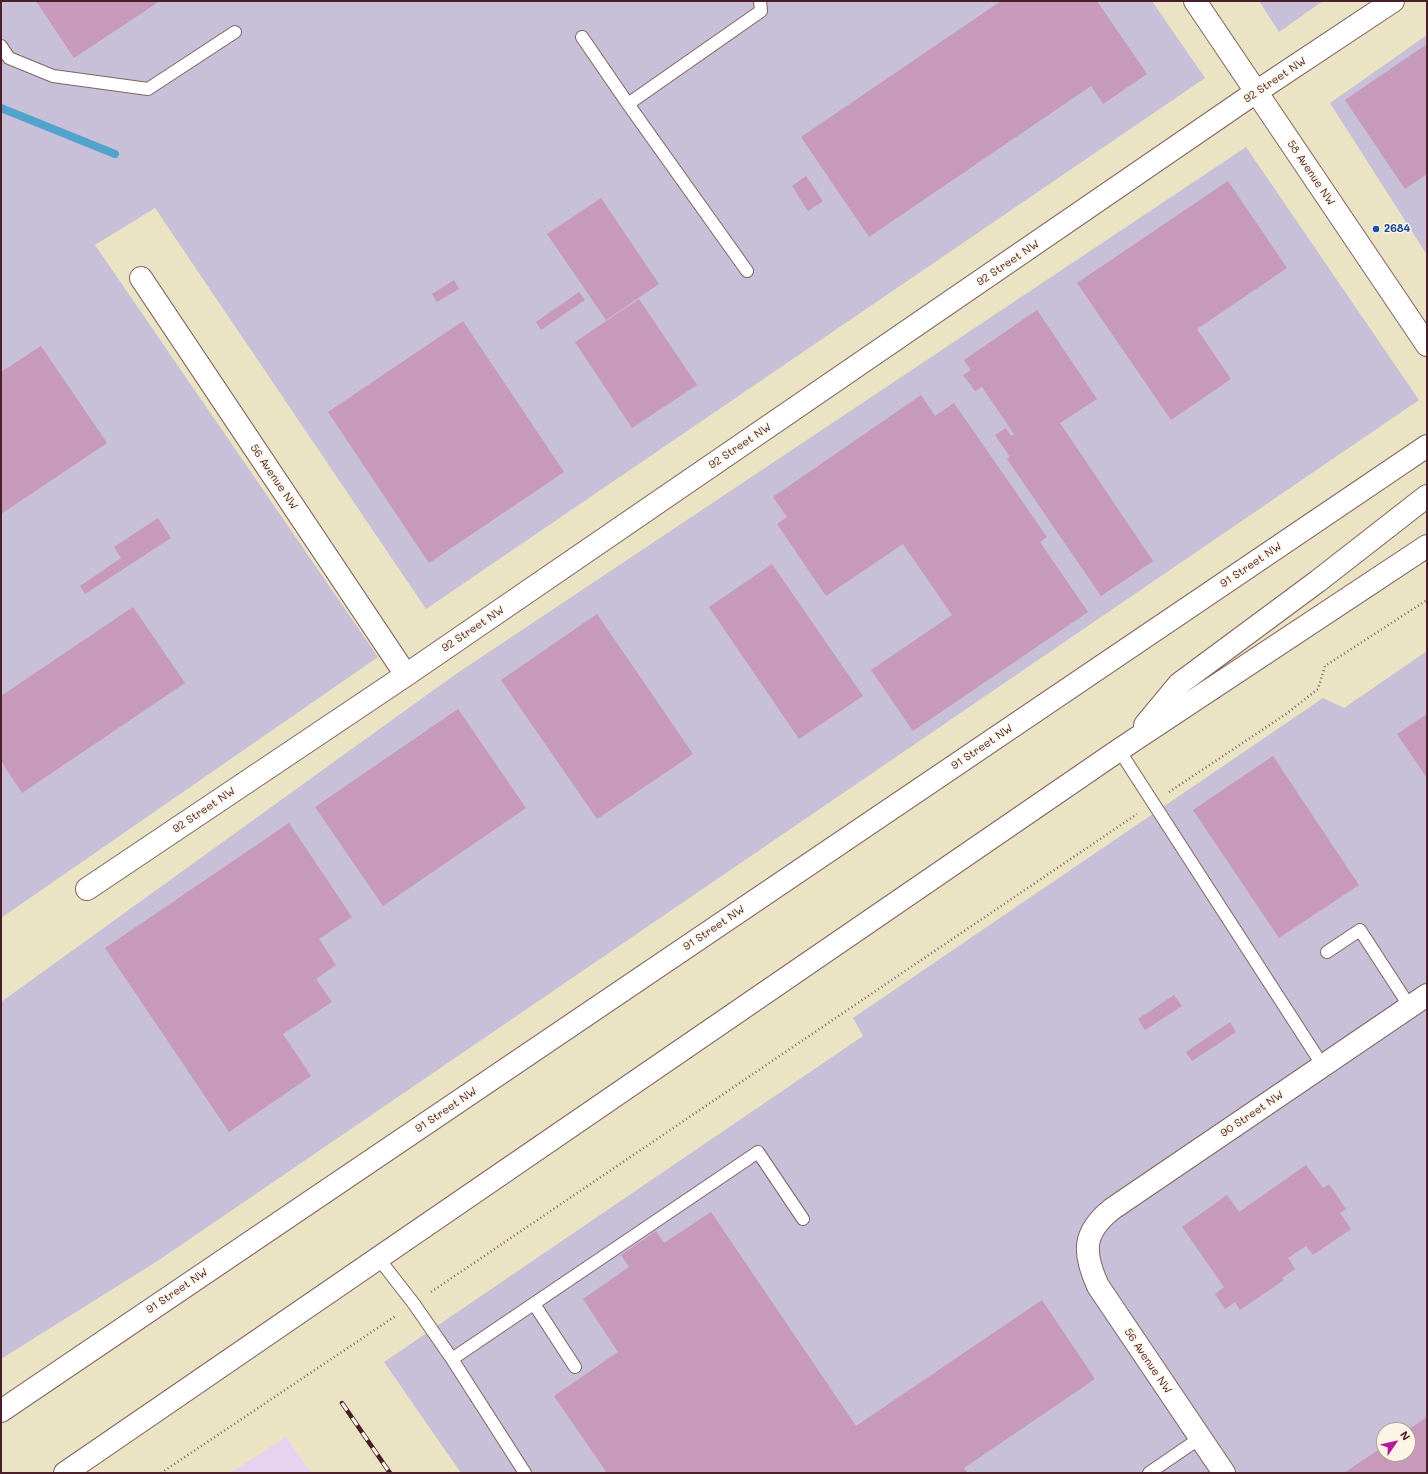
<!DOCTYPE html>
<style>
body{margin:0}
#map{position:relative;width:1428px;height:1474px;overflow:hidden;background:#ebe4c4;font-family:Mali,sans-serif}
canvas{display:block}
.frame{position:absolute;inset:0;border:2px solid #4a1f2b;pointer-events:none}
.north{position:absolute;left:1376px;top:1422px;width:40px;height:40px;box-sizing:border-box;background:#fcf5e5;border:1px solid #b59f9b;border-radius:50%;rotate:56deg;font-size:11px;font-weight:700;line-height:16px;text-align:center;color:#4a1f2b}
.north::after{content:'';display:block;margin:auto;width:14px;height:18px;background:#b5179e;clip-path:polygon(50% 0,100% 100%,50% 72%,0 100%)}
</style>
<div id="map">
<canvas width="1428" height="1474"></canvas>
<div class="frame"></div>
<div class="north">N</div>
</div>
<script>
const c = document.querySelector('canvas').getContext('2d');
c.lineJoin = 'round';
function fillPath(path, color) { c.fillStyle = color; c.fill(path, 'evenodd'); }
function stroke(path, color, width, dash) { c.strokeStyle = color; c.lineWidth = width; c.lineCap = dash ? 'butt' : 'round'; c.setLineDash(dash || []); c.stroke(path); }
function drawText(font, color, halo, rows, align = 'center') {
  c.font = font + ' Mali,sans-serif'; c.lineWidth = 3; c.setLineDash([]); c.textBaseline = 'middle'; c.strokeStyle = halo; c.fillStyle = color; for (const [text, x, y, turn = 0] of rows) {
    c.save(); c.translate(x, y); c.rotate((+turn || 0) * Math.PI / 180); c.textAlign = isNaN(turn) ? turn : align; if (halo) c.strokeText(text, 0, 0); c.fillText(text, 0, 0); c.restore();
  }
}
fillPath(new Path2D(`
 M286 1437 311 1473H230Z`), '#e7d2ef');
fillPath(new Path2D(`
 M1 1H1152L1205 78 426 609 155 208 95 245 378 657 1 918Z
 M1259 1H1323L1279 32Z
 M1427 35V255L1330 103Z
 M1246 147 1419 400 159 1260 1 1359V1002L453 676Z
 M1427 651V1473H461L384 1362 863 1036 853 1018 1323 698 1344 708ZM1384 1430H1408V1454H1384Z`), '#c8bfd8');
stroke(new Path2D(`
 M1 108 115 154`), '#52a3cc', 8);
fillPath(new Path2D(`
 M36 1H160L74 58Z
 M1001 1H1097L1147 74 1103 104 1091 86 869 237 801 137Z
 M1427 44V174L1405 189 1345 100Z
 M806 176 823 201 808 211 792 186Z
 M1228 181 1287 268 1197 329 1231 379 1171 420 1077 283Z
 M601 198 659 284 606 320 547 234Z
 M454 280 459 289 437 302 432 294Z
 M579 292 585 300 541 330 536 322Z
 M639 299 697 385 632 428 575 342Z
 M1037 310 1097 399 1060 423 1153 561 1101 596 1007 459 1010 457 995 435 1006 428 1011 436 1014 434 982 387 975 391 963 375 971 370 964 360Z
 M463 321 564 472 429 563 328 412Z
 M41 346 107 443 1 514V372Z
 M921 395 935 416 954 403 1047 537 1040 542 1088 612 913 731 871 670 952 615 903 544 826 596 777 524 787 517 773 497Z
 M158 518 171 538 85 594 80 586 121 558 114 547Z
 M772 564 863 696 799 739 709 607Z
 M133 607 185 683 22 793 1 761V696Z
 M597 614 693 754 597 819 501 680Z
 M458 709 526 808 383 906 315 807Z
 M1427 714V778L1397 734Z
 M1273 756 1359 885 1279 938 1193 810Z
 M289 823 352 917 319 939 336 965 316 979 332 1002 283 1034 311 1076 229 1132 105 948Z
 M1174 995 1182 1006 1145 1030 1138 1019Z
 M1230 1022 1236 1032 1192 1061 1186 1052Z
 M1306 1165 1323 1188 1329 1184 1346 1209 1340 1213 1351 1229 1313 1255 1306 1246 1288 1258 1295 1269 1282 1278 1284 1280 1240 1310 1235 1302 1225 1309 1215 1294 1224 1287 1182 1227 1227 1195 1239 1212Z
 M711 1212 856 1426 1042 1300 1095 1379 964 1468 968 1473H607L554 1396 618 1352 583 1299 629 1267 621 1255 656 1231 664 1243Z
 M1427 1417V1473H1344L1384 1446V1454H1408V1430Z`), '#c799ba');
const lane = new Path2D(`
 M582 37 628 104 747 271
 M1 46 9 58 53 76 148 89 235 32
 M628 104 761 11 760 1
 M1119 750 1323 1066
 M1327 952 1360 930 1410 1007
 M379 1259 414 1304 452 1359 758 1152 803 1219
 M534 1304 575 1367
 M452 1359 525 1473
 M1149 1473 1200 1438`);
const street = new Path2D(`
 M141 278 406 675
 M87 889 406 675 1256 92 1393 1
 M1224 1473 1098 1286C1083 1253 1082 1233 1112 1209L1427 995`);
const secondary = new Path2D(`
 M1195 1 1427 345
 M1145 725 1179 684 1318 581 1427 496
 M1 1411 1427 446
 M65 1473 1119 750 1427 546`);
stroke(lane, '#826461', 14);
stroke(street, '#826461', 24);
stroke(secondary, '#826461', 24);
stroke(new Path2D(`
 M1169 792 1286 714 1318 689 1325 666 1427 600
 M431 1292 1137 814
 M161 1473 397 1315`), '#826461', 2.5, [1, 3]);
stroke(lane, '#fff', 12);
stroke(street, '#fff', 22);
stroke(secondary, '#fff', 22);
const rail = new Path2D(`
 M342 1403 390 1473`);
stroke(rail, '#4a1f2b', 4.5);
stroke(rail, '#fcf5e5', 3, [9]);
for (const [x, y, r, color] of [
 [1376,229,4,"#1a4fb4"]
]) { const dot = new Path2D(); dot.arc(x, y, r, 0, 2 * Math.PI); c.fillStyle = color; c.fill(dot); stroke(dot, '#fcf5e5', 1.5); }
drawText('11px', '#4a1f2b', '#fcf5e5', [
 ["92 Street NW",1275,80,-34],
 ["58 Avenue NW",1311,173,56],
 ["92 Street NW",1008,263,-34],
 ["92 Street NW",740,446,-34],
 ["56 Avenue NW",274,477,56],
 ["91 Street NW",1251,565,-34],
 ["92 Street NW",473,629,-34],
 ["91 Street NW",982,747,-34],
 ["92 Street NW",204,810,-34],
 ["91 Street NW",714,928,-34],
 ["91 Street NW",446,1110,-34],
 ["90 Street NW",1252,1114,-34],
 ["91 Street NW",177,1291,-34],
 ["56 Avenue NW",1148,1361,56]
]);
drawText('bold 11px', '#164399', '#fcf5e5', [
 ["2684",1384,229]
], 'left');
</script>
